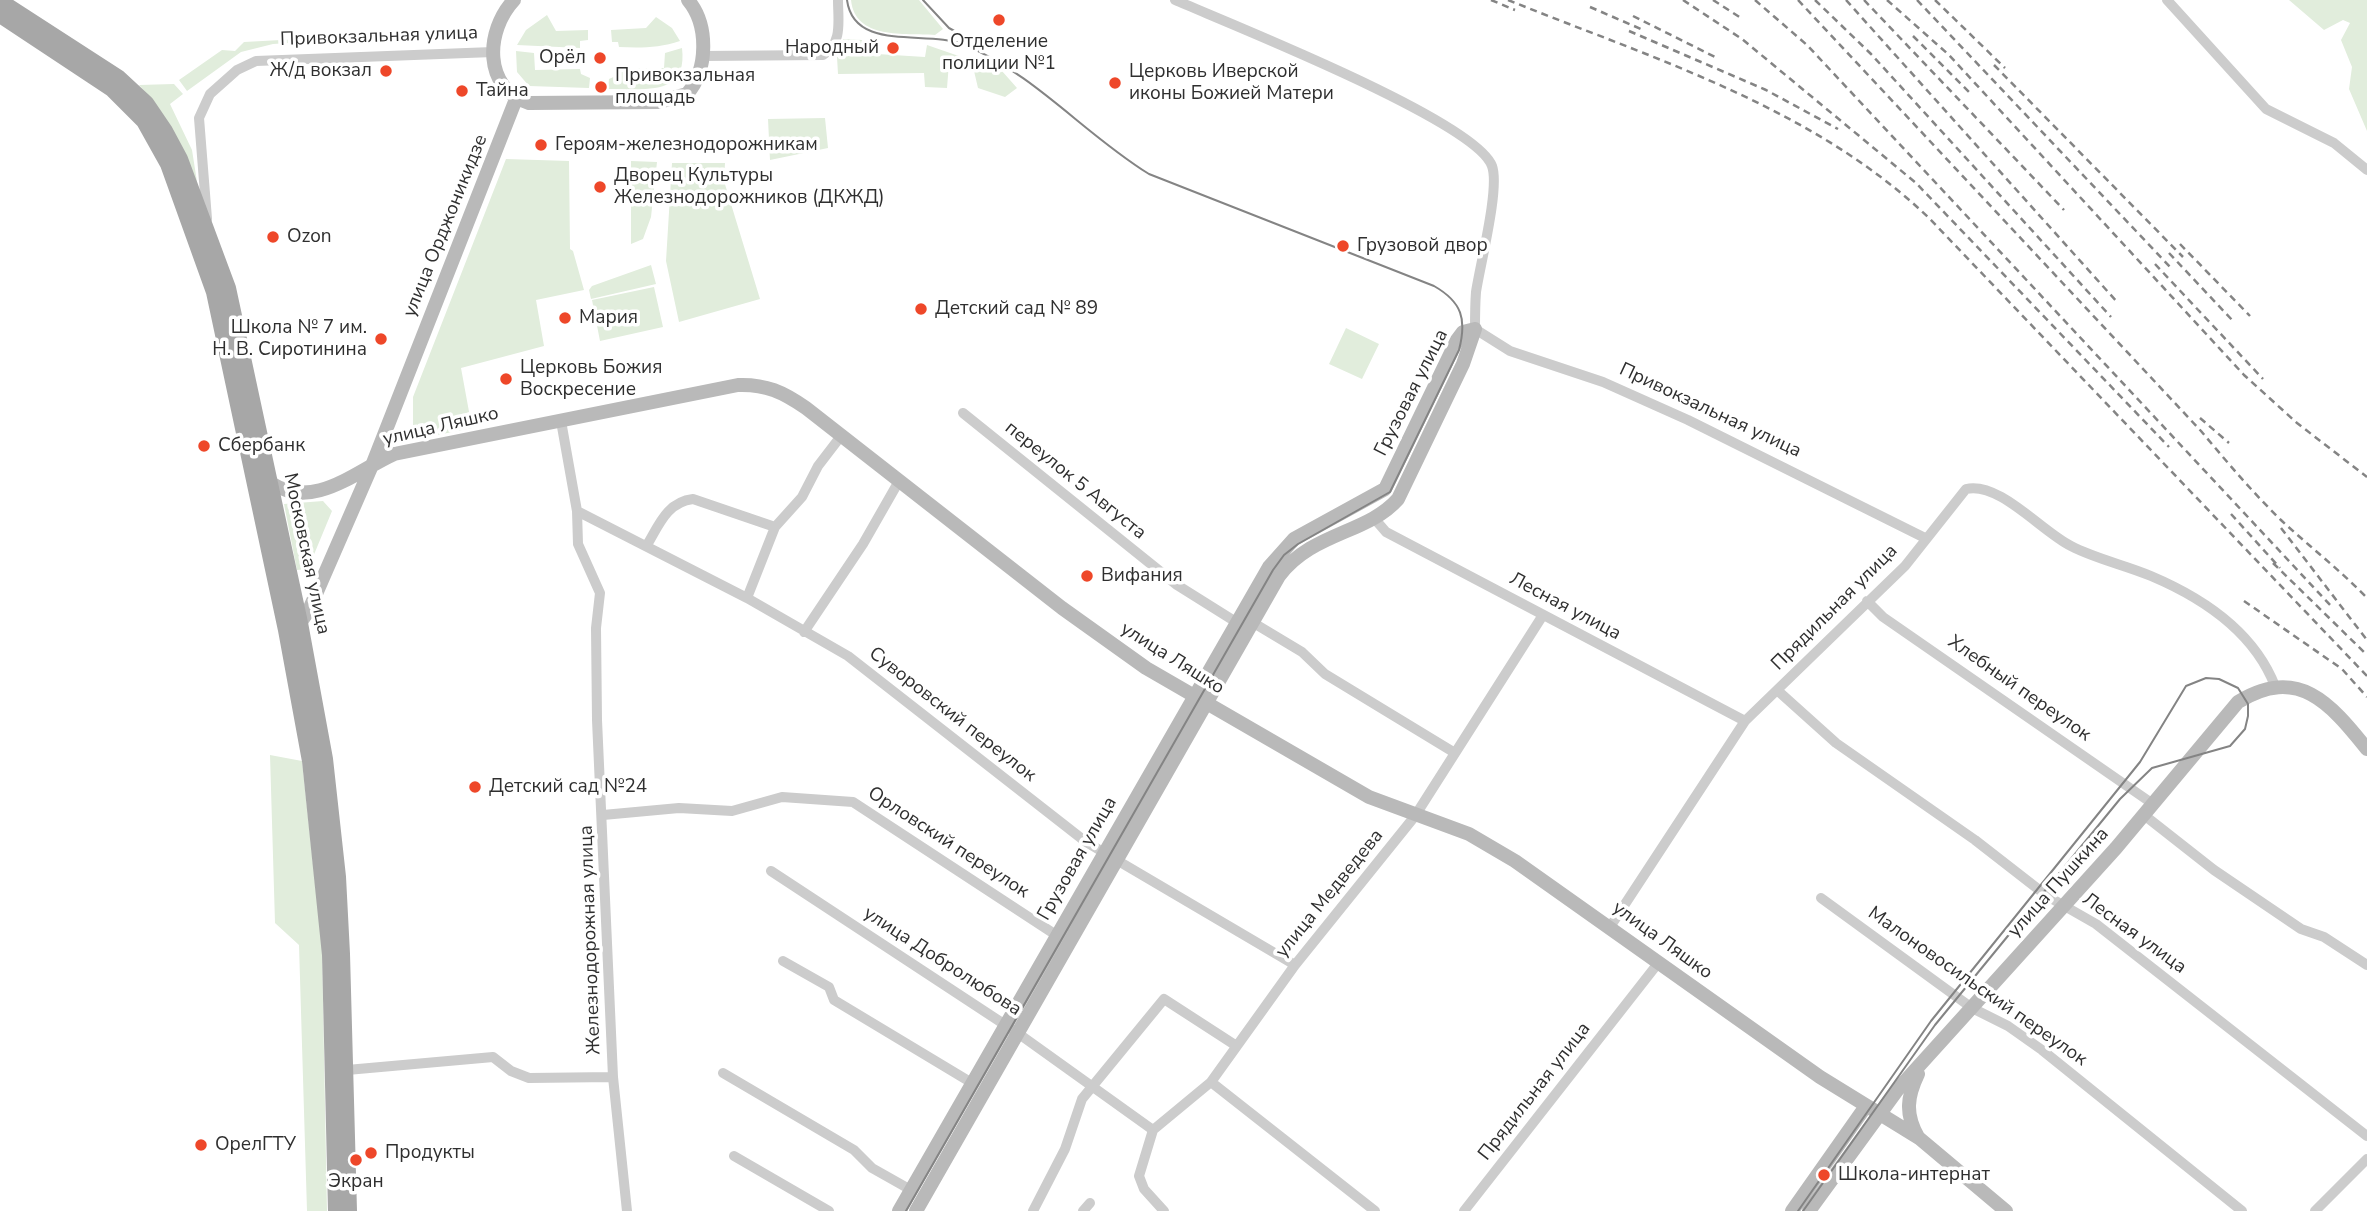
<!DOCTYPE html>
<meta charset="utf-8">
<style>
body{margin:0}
canvas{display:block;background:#fff}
</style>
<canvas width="2367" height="1211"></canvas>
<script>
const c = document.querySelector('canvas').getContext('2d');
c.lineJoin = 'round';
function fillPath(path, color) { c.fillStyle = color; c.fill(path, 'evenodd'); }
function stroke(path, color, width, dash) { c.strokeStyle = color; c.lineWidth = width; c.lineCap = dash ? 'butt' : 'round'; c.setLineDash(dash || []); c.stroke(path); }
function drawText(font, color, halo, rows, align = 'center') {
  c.font = font + ' "Nunito Sans",sans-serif'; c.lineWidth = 7; c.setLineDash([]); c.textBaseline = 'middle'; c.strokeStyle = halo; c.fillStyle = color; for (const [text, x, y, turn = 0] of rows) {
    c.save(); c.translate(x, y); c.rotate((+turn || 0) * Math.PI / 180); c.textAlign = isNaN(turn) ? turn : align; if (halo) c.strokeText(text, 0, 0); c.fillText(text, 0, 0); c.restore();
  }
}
fillPath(new Path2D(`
 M851 0H919L943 29 935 35C905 33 855 40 851 0Z
 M2289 0H2367V131L2349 89 2352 67 2341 40 2350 23 2343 20 2324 30Z
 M547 15 556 31 588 30V40L580 41V48L517 45 526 30Z
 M656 17 672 28 680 41C659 48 640 48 619 47L618 42H612L611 30 646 28Z
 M337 37V40L273 44 241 52 187 91 179 80 222 50 235 51 244 42Z
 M843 39 862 40 861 53 925 57 927 45 1002 71 1017 88 1005 97 978 88 974 71 949 63 947 88 925 87 924 73 838 74 837 57H843Z
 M682 48C688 98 643 88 608 89L609 79 618 75V69L664 68 665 53Z
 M516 51 534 53 535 70 580 69 581 74 590 78 589 88 529 86 517 72Z
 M174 84 183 94 170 104 192 150 198 188 149 96 139 85Z
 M825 118 828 148 770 160 768 119Z
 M506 159 569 161 570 249 573 251 584 290 536 300 544 346 461 368 472 428 413 440V397Z
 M631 161 657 162 651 217 643 239 631 244Z
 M672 163H725L724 181 760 299 679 322 666 261Z
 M651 265 656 284 591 299 589 290 592 286Z
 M654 287 663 327 600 341 592 300Z
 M1346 328 1379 344 1362 379 1329 364Z
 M323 501 332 511 308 569 297 570 284 504Z
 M270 755 302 761 322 948 327 1211H307L299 945 275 923Z`), '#e1eddc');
stroke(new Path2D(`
 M1175 0C1230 24 1476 121 1492 166 1500 188 1480 265 1476 292 1475 305 1475 317 1475 329L1510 351 1603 382 1688 420 1925 538
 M2167 0 2266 109 2334 143 2367 170
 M703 56 823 55C843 43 838 21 838 0
 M207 219 199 118 210 94 237 70 256 61 493 52
 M963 413 1177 585 1236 622
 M561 421 577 511 578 544 600 593 596 628 597 720 613 1077 627 1211
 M577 511 747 598 848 656 1086 842 1295 965
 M1373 517 1386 532 1745 721
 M647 545C659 525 667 502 693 499L775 527
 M747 598 775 527 802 497 818 466 841 436
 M1867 601 1883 617 2153 804
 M1252 622 1302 652 1325 674 1455 753
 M804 632 863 544 899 481
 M1777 690 1836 743 1975 840 2047 896 2096 924 2367 1136
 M603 815 679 808 732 811 782 797 853 802 1056 935
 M2144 815 2214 870 2301 929 2324 937 2367 965
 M771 871 1019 1034 1153 1130
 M1821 898 1972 1008 2008 1026 2042 1050 2242 1211
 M1610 927 1745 721 1905 566 1966 489C1999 481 2041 531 2071 546 2096 559 2125 565 2151 576 2203 598 2254 632 2275 686
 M783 961 829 987 834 1000 972 1083
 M347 1070 493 1057 511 1071 529 1078 613 1077
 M723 1073 854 1150 872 1168 911 1190
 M1211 1082 1375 1211
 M734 1156 829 1211
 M1033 1211 1065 1149 1082 1099 1164 999 1235 1045
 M1083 1211 1090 1203
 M1164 1211 1144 1189 1139 1176 1153 1130 1211 1082 1295 965 1415 816 1543 615
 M1464 1211 1659 962
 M2315 1211 2367 1159`), '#ccc', 10);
stroke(new Path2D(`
 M514 0C485 31 483 89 529 103L659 102 687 94C708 70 709 25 688 0
 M271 483C314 511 356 471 394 454L738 385C766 384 783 392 806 408L1062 608 1146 668 1369 797 1469 834 1515 861 1820 1077 1919 1138 2006 1211
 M292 627 300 623 309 610 373 463 516 99
 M1918 1074C1907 1097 1905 1114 1918 1137
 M899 1211 1269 567 1294 539 1385 489 1457 340 1463 332 1475 329
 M916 1211 1279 576C1312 532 1367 534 1398 499L1463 364 1475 329
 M1792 1211 1866 1106
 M1809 1211 1898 1089 2116 848 2238 702C2298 665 2330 703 2367 749`), '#b9b9b9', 14);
stroke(new Path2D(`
 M0 1 119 78 146 103 165 131 180 159 228 288 300 623 325 759 338 877 342 954 349 1211
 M0 15 112 89 144 121 168 164 214 292 286 630 310 761 330 955 336 1211`), '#a7a7a7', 16);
stroke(new Path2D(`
 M847 0C854 53 928 29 965 45 1037 76 1083 133 1149 174L1434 286C1462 302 1467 319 1459 350L1390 492 1298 544 1284 555 1273 570 906 1211
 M923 0 949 28 969 39
 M1798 1211 1931 1021 2140 762 2186 686 2206 678 2219 679 2238 688 2248 704V716L2245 729 2230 746 2152 768 2120 799 1935 1025 1803 1211`), '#848484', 2);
stroke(new Path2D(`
 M1491 0 1515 10
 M1508 0C1654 59 1813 107 1929 218L2367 676
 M1683 0 1742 39 1916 183 2169 447
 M1713 0 1741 18
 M1755 0 1807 45 2331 606
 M1798 0 2201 431C2227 462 2253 493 2282 521 2310 547 2340 570 2367 598
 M1815 0 1871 54 2111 317
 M1846 0 2118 303
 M1864 0 2064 210
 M1887 0 1949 55 2244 375 2297 423 2367 477
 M1917 0 2172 269
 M1935 0 2005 68
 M1590 7 1641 29
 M1633 16 1717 58
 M1629 31 1766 90 1838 129
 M1913 36 1972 95
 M1994 65 2183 257
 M2180 244 2250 316
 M2169 253 2233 321
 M2155 264 2263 379
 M2200 418 2229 443
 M2231 514 2280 568
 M2281 528 2367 640
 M2273 563 2367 655
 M2244 601 2342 669 2367 697`), '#848484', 2.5, [7, 5]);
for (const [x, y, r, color] of [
 [999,20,7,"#ee4729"],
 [893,48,7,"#ee4729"],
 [600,58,7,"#ee4729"],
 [386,71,7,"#ee4729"],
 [1115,83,7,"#ee4729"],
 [601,87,7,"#ee4729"],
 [462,91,7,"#ee4729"],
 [541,145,7,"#ee4729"],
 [600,187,7,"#ee4729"],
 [273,237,7,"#ee4729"],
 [1343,246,7,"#ee4729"],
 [921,309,7,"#ee4729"],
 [565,318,7,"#ee4729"],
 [381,339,7,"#ee4729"],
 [506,379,7,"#ee4729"],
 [204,446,7,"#ee4729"],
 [1087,576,7,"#ee4729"],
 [475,787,7,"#ee4729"],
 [201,1145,7,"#ee4729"],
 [371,1153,7,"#ee4729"],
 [356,1160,7,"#ee4729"],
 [1824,1175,7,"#ee4729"]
]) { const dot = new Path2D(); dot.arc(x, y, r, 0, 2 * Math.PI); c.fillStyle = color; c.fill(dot); stroke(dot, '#fff', 2.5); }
drawText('19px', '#2f2f2f', '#fff', [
 ["Привокзальная улица",379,37,-2],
 ["улица Орджоникидзе",446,226,-68],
 ["Грузовая улица",1412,393,-63],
 ["Привокзальная улица",1710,411,25],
 ["улица Ляшко",441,427,-13],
 ["переулок 5 Августа",1075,481,39],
 ["Московская улица",306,554,78],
 ["Лесная улица",1565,607,28],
 ["Прядильная улица",1835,608,-45],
 ["улица Ляшко",1172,659,32],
 ["Хлебный переулок",2019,689,35],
 ["Суворовский переулок",952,715,38],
 ["Орловский переулок",948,843,33],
 ["Грузовая улица",1078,859,-60],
 ["улица Пушкина",2059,883,-48],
 ["улица Медведева",1330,894,-51],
 ["Лесная улица",2134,934,36],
 ["Железнодорожная улица",591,940,-92],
 ["улица Ляшко",1662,941,36],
 ["улица Добролюбова",942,962,33],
 ["Малоновосильский переулок",1977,987,35],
 ["Прядильная улица",1535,1092,-52]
]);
drawText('19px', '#2f2f2f', '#fff', [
 ["Отделение",999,42,"center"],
 ["полиции №1",999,64,"center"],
 ["Народный",879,48,"right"],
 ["Орёл",586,58,"right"],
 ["Ж/д вокзал",372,71,"right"],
 ["Церковь Иверской",1129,72],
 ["иконы Божией Матери",1129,94],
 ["Привокзальная",615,76],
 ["площадь",615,98],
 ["Тайна",476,91],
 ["Героям-железнодорожникам",555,145],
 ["Дворец Культуры",614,176],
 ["Железнодорожников (ДКЖД)",614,198],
 ["Ozon",287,237],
 ["Грузовой двор",1357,246],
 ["Детский сад № 89",935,309],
 ["Мария",579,318],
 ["Школа № 7 им.",367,328,"right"],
 ["Н. В. Сиротинина",367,350,"right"],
 ["Церковь Божия",520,368],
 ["Воскресение",520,390],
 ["Сбербанк",218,446],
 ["Вифания",1101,576],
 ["Детский сад №24",489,787],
 ["ОрелГТУ",215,1145],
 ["Продукты",385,1153],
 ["Школа-интернат",1838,1175],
 ["Экран",356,1182,"center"]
], 'left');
</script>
